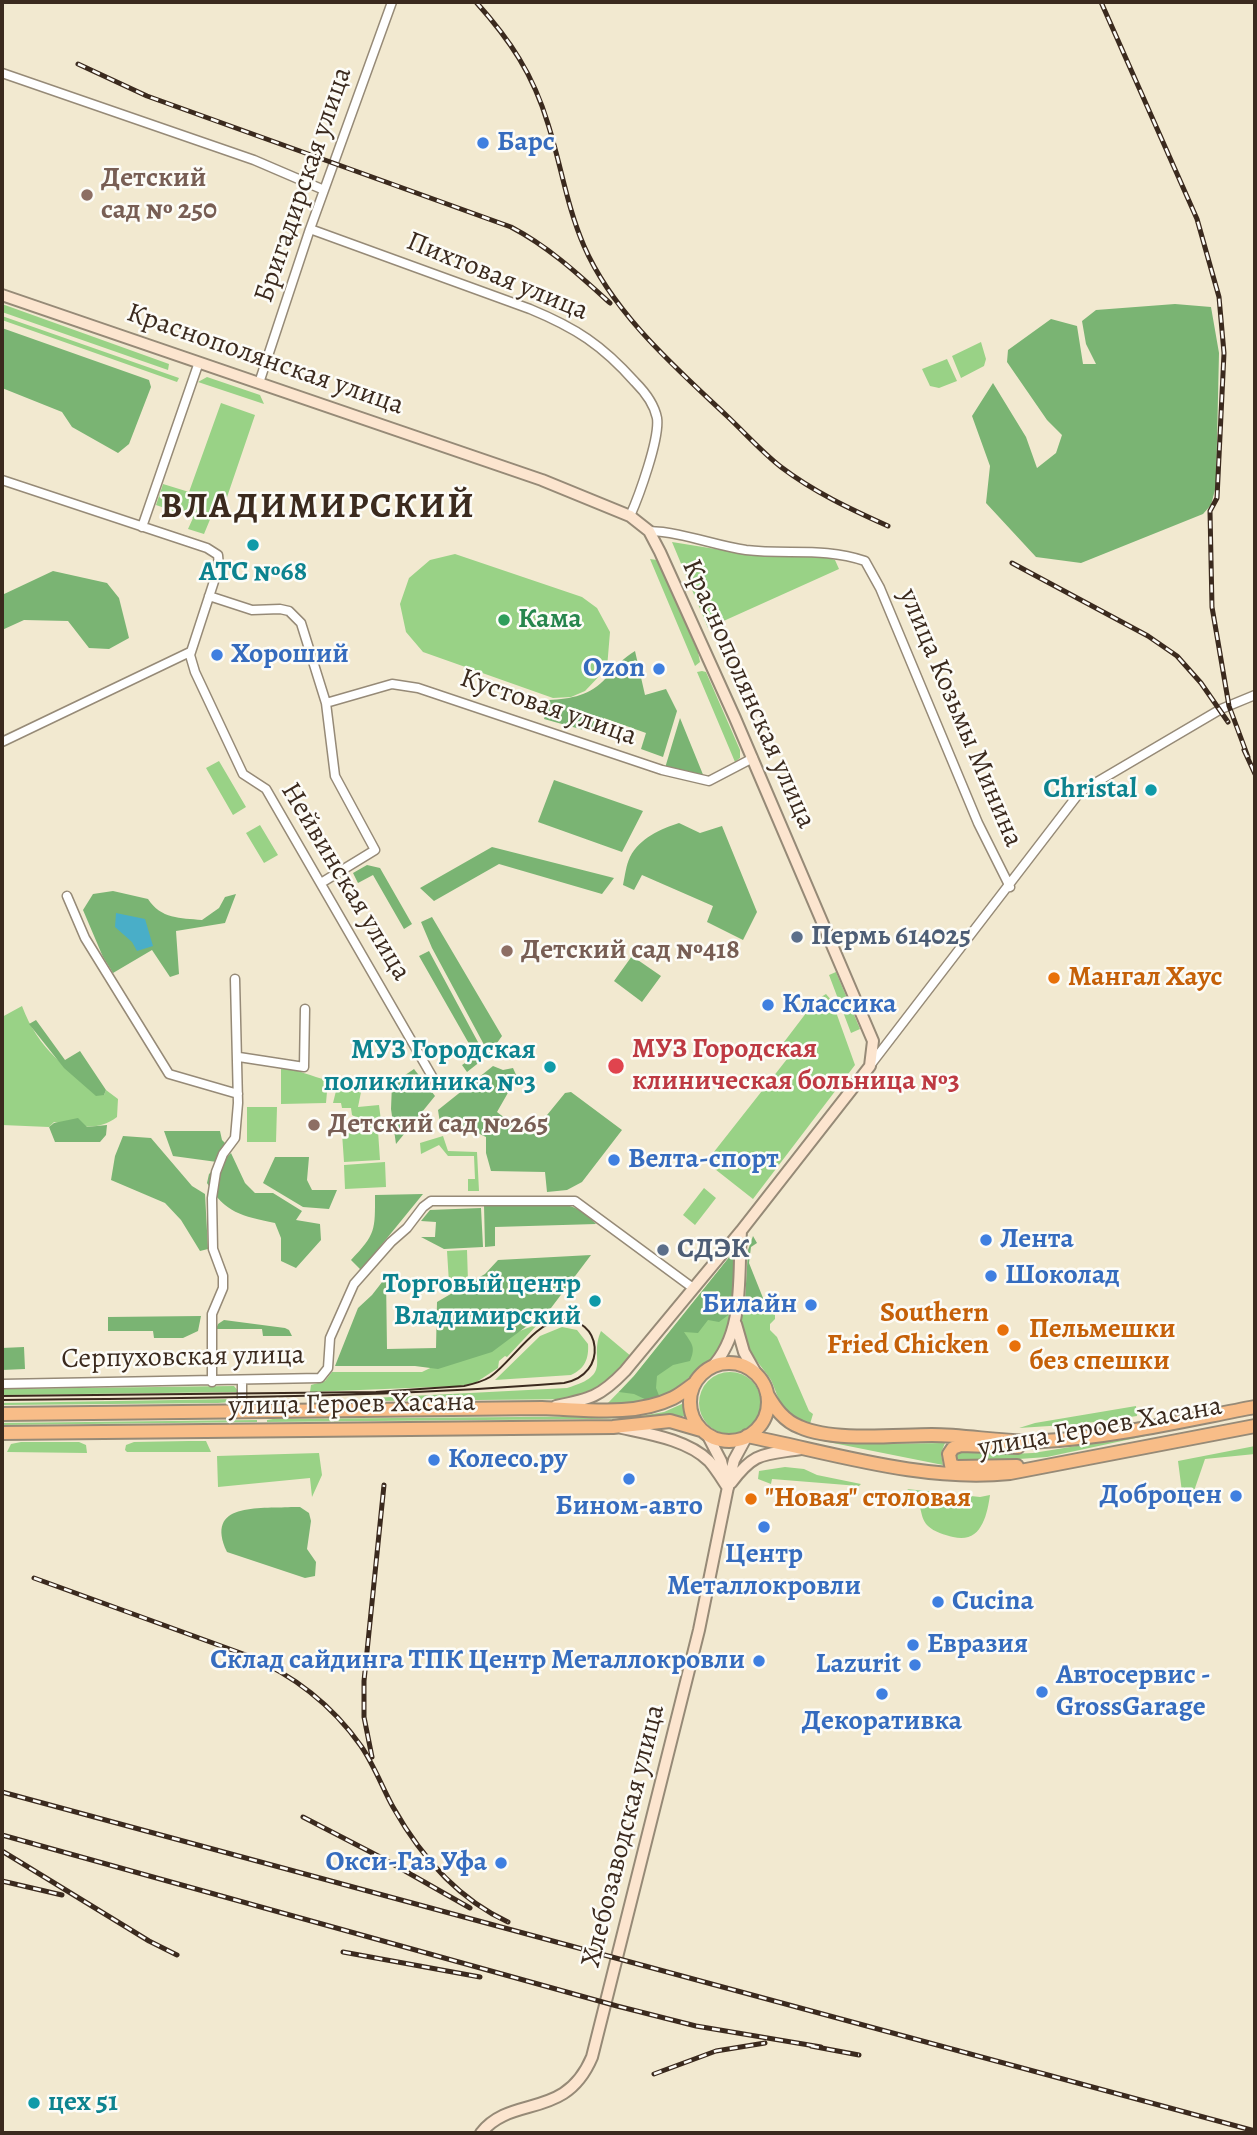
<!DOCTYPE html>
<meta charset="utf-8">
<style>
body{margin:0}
#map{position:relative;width:1257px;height:2135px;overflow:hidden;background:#f2e9d0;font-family:Alegreya,serif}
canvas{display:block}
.frame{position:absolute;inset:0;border:4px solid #3b2a1e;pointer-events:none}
</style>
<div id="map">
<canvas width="1257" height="2135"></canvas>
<div class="frame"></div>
</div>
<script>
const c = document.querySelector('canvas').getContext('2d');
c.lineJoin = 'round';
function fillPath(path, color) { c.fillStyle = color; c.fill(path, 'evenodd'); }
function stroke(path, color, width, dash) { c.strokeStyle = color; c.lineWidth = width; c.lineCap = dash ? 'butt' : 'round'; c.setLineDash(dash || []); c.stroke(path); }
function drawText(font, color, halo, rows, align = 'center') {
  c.font = font + ' Alegreya,serif'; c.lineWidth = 5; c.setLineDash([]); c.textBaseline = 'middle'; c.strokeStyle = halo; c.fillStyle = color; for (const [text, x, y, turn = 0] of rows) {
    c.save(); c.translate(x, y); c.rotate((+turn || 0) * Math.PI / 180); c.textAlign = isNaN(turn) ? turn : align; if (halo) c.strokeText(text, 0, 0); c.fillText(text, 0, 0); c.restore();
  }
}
fillPath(new Path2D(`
 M2 304 169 364 168 370 2 312Z
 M2 316 179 378 177 382 2 320Z
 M981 342 986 359 984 366 961 378 952 356Z
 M947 359 957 381 939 388 930 386 922 369Z
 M207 377 260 395 264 404 198 382Z
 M221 403 255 415 225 503 227 508 216 505 204 534 188 529 193 518 156 505 163 484 189 492Z
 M672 542 734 552 828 558 835 560 839 569 708 628Z
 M455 554 582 597 597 608 610 632 607 668 585 691 571 697 553 698 423 652 406 632 400 604 409 578 430 560Z
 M650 559 657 560 698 652 700 662 695 666Z
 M702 671 706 672 740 750V758L735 762 697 672Z
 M219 761 246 807 233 815 206 768Z
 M260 825 278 855 264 863 246 833Z
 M836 972 860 1029 851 1033 829 975Z
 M826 994 832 1001 855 1065 753 1199 706 1162 791 1054 781 1046 816 1000Z
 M22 1006C38 1049 67 1070 104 1095L106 1090 118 1099 117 1117C98 1132 76 1126 54 1122L49 1127 2 1125V1017Z
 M281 1067C298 1069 311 1077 328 1080L326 1103 281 1104Z
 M338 1083 361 1092 358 1107 379 1105 382 1129 368 1130 367 1124 352 1115 351 1108H342L341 1103H333Z
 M247 1107H277L276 1142H247Z
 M378 1131 380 1160 344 1162 342 1133Z
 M443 1136 448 1151 477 1152 479 1191H468V1179H475L474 1156H448L439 1145 421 1154 420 1143Z
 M385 1162 386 1187 345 1189 344 1165Z
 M704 1188 716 1198 695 1225 683 1215Z
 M467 1250 468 1282 449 1283 447 1251Z
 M735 1250 731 1322 724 1350 667 1395 637 1404H607L634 1376Z
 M749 1311 772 1313 775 1315V1319L770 1324V1330L777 1337 809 1411 813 1414 810 1424C801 1420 793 1417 786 1410 778 1401 776 1391 771 1380 761 1363 728 1335 744 1312Z
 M538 1324 507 1357 505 1356 499 1361 498 1368 475 1383 459 1386 310 1392 311 1385 325 1381 332 1372H422L455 1356Z
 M562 1327 577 1330 588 1344C589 1358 585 1369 571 1375L495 1380 540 1336Z
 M601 1331 632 1357 603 1389 581 1399 372 1401V1398L567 1388C615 1374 588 1360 601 1331Z
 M699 1403a31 31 0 1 1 62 0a31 31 0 1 1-62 0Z
 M234 1386 239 1392 2 1395V1389Z
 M234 1399 232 1402 218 1403 2 1405V1403Z
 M684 1403V1416L591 1419 267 1422V1420L273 1419 641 1416 664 1412Z
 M1136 1406 1137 1416 1080 1424 1019 1428 1035 1423Z
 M257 1420V1422L2 1425V1423Z
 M1164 1432 1047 1457 963 1463 956 1460 954 1455 957 1451 963 1450 1010 1454 1033 1453Z
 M813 1437 870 1444 945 1443 941 1453 943 1465 813 1439Z
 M189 1441H206L211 1452H127L125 1450 126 1445 134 1442Z
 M21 1442H79L86 1445 87 1453 7 1452 11 1444Z
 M1255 1446V1454L1205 1459 1194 1491 1182 1492 1178 1461Z
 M319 1453 322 1475 312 1497 310 1478 218 1487 217 1456Z
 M785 1467 804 1469 817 1475 861 1484 859 1486 772 1479 771 1484 758 1479 759 1471Z
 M907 1489 980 1497 990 1495C987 1516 981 1544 953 1537 945 1535 934 1532 928 1526 917 1515 925 1500 907 1489Z`), '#99d286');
fillPath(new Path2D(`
 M1175 304 1211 307 1219 353 1216 486 1211 505 1203 514 1081 563 1036 557 986 503 990 466 972 416 993 383 1026 437 1037 468 1056 453 1062 435 1047 420 1007 362 1008 350 1051 319 1077 326 1083 364H1096L1086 344 1082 321 1096 310Z
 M2 328 149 380 151 387 129 444 118 453 72 427 62 412 2 388Z
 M53 571 107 583 119 598 129 638 109 649 89 648 68 621 24 620 2 630V595Z
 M635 651 645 695 666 689 677 711 663 757 641 749 646 733 604 718 598 734 544 719 549 700C571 699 591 695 606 678 616 666 622 659 635 651Z
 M680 718 704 777 665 768Z
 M554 780 643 811 622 852 538 822Z
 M679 823 700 833 722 826 757 912 743 940 707 922 713 906 642 875 634 890 623 885C625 876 626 865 630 857 640 838 660 829 679 823Z
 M492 847 614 878 602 894 499 864 434 901 420 888Z
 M367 865 380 868 412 924 404 929 373 875 358 883 353 873Z
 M113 891 148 899C161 919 180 918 202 920L219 908 225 897 236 894 225 923 176 931 179 974 170 977 152 950 113 973 103 957 83 910 93 894Z
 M432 917 502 1036 489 1054 432 948 421 922Z
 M429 951 486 1057 467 1072 462 1065 476 1056 419 956Z
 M632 956 661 976 642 1002 614 981Z
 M36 1020 65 1060 80 1051 106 1090 104 1095 96 1096 64 1068 29 1024Z
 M493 1066 503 1070 513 1068 517 1077 497 1112 514 1125 518 1121 534 1131 565 1093 571 1092 622 1130 582 1182 567 1190 547 1192 545 1172 491 1171 486 1153V1137L451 1120 440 1123 438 1110Z
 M414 1069 435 1096 396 1144 391 1109 392 1084Z
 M78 1118 87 1127 107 1125 106 1135 100 1142H55L49 1127 54 1123Z
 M164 1131H220L222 1140 226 1144 217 1162 173 1156Z
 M123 1136 151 1138 192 1186 205 1194 208 1249 200 1251 181 1220 165 1203 111 1180 115 1156Z
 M231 1153 245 1183 255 1193H273L302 1211 296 1220 320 1224 321 1240 296 1268 281 1261V1238L275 1223C242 1216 225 1213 207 1183L209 1174Z
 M275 1157H309L307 1180 312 1190H337L329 1209 303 1207 263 1183Z
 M423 1194 361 1270 351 1260C376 1234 375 1230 375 1195Z
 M553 1203C572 1205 583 1209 596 1224L495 1227V1246L485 1247 484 1205Z
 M481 1208 483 1247 444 1249 421 1237H435L436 1222 421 1221 430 1210Z
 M753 1236 757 1243 751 1247 749 1263 765 1303 769 1305 767 1309 750 1307 745 1300 748 1250Z
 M735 1250 731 1313 719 1322 708 1320 698 1333 684 1332C692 1344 696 1347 690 1361L673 1365 657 1376 656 1388 660 1398 649 1401 634 1394 619 1392 634 1376Z
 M591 1255 551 1308 492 1352 438 1369 415 1366H335L358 1308 372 1295 386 1277 387 1349 436 1348 437 1302 485 1274 498 1260Z
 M201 1316 198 1331 183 1338H154L153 1331H108V1317Z
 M224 1320 285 1328 289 1330 292 1336H263L262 1329H216L218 1324Z
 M24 1347 25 1369 2 1370V1348Z
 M291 1507H300L309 1513 311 1521 307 1549 316 1562 315 1576 305 1578 227 1552C204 1502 259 1509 291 1507Z`), '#7ab473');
fillPath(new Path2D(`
 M116 913 145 919 153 946 137 951 132 942 115 927Z`), '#49aec8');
const street = new Path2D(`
 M2 73 254 160 324 190
 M310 229 530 309C576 328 602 345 635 382 645 392 654 403 657 418 660 438 639 496 630 516
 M259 383 310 229 392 2
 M2 480 207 548 218 555 219 566 190 655 195 672 243 774 266 789 437 1085
 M142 527 199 362
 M649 531C682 532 713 545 746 550 787 555 824 547 865 561L880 588 978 823 1010 887
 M209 596 252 610 280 609 289 611 301 623 326 703 335 776 375 850 321 883
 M326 703 392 684 418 688 662 770 709 781 753 758
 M2 742 190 652
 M67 896 85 938 169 1074 238 1094
 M239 1057 304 1067 305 1009
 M872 1063 1080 792 1221 709 1255 695
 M212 1382V1314L223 1288V1276L213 1249 212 1198 216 1172 223 1154 235 1138 238 1103 235 979
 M2 1384 320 1378 328 1368 330 1338 354 1284 391 1242 407 1228 423 1207 431 1201H575L693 1288
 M242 1411V1381`);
const secondary = new Path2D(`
 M2 295 542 480 630 516 649 531 660 552 735 718 873 1041 870 1066 741 1231 625 1371C600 1397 590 1399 556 1406
 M736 1324 744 1352 757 1375
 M711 1368C745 1333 738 1277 741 1231
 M622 1428C650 1434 688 1440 709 1461 716 1469 722 1479 728 1488
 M707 1434 721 1461 725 1478
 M731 1483C755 1451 763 1455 801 1449
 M481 2133C512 2094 565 2121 592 2057L699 1630 731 1472 734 1460 747 1436`);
const primary = new Path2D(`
 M690 1402a39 39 0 1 1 78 0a39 39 0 1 1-78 0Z
 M767 1394C775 1408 784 1421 800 1427 834 1442 895 1435 932 1435 970 1435 1007 1444 1044 1441 1115 1437 1186 1420 1255 1407
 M2 1414 542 1408C584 1409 634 1417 673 1398 681 1394 688 1388 695 1383
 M2 1433 613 1427 670 1421 701 1430
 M747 1436C833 1453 922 1482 1010 1473L1255 1426
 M1017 1466 957 1467 951 1465 949 1454 953 1448 961 1445 1018 1447`);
stroke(street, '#968a77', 11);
stroke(secondary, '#968a77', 14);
stroke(primary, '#968a77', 16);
stroke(street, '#fff', 8);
stroke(secondary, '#fce5cf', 10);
stroke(primary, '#f8bd88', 12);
stroke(new Path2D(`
 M2 1396 376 1392 464 1386C473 1384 482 1382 490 1377 510 1363 536 1322 560 1320 602 1316 609 1375 564 1383 377 1398 190 1398 2 1400`), '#3b2a1e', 2);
const rail = new Path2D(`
 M476 2C510 40 533 74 548 124 561 165 567 207 584 246 613 313 675 367 727 416 745 433 762 452 781 467 814 492 850 509 888 526
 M1101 2 1197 219 1219 297 1224 353 1217 498 1210 511 1212 607 1229 706 1248 757
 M78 64 147 96 511 227C549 247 578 274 610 303
 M1012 563 1148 636 1177 656 1201 683 1228 722
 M1244 750 1255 774
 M34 1578 246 1655C292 1674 332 1705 361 1746 374 1765 382 1787 393 1807 420 1855 458 1899 508 1922
 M372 1757 364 1717V1681L384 1485
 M2 1792 1255 2131
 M303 1817 384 1859 470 1908
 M2 1835 617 2006 696 2026 821 2047
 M2 1851 149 1941 177 1955
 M2 1881 62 1895
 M343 1952 480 1977
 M811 2046 859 2055
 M654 2074 716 2051 765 2043`);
stroke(rail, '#3b2a1e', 5);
stroke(rail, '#fdfcf7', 2.5, [8]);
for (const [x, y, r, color] of [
 [483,143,7,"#3f7fe0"],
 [87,195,7,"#8d6e63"],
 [253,545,7,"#0f9aa8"],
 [504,620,7,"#2e9e5b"],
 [217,655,7,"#3f7fe0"],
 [659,669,7,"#3f7fe0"],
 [1151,790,7,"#0f9aa8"],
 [797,937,7,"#5c6f8a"],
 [507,951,7,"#8d6e63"],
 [1054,978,7,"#e8710a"],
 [768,1005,7,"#3f7fe0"],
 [616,1066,9,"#e0444e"],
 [550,1067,7,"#0f9aa8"],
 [314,1125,7,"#8d6e63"],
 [614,1160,7,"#3f7fe0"],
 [986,1240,7,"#3f7fe0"],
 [663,1250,7,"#5c6f8a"],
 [991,1276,7,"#3f7fe0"],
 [595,1301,7,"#0f9aa8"],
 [811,1305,7,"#3f7fe0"],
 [1003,1330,7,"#e8710a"],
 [1015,1346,7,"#e8710a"],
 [434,1460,7,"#3f7fe0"],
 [629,1479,7,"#3f7fe0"],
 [1236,1496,7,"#3f7fe0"],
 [751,1499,7,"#e8710a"],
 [764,1527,7,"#3f7fe0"],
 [938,1602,7,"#3f7fe0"],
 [913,1645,7,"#3f7fe0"],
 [759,1661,7,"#3f7fe0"],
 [915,1665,7,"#3f7fe0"],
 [1042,1692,7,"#3f7fe0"],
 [882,1694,7,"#3f7fe0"],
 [501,1863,7,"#3f7fe0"],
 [34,2103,7,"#0f9aa8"]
]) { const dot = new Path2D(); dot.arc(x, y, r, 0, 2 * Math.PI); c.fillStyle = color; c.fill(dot); stroke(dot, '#fdfcf7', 2.5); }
drawText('bold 28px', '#366cbe', '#fdfcf7', [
 ["Барс",497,143],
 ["Хороший",231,655],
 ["Ozon",645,669,"right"],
 ["Классика",782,1005],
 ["Велта-спорт",628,1160],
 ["Лента",1000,1240],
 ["Шоколад",1005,1276],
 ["Билайн",797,1305,"right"],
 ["Колесо.ру",448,1460],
 ["Доброцен",1222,1496,"right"],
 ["Бином-авто",629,1507,"center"],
 ["Центр",764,1555,"center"],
 ["Металлокровли",764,1587,"center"],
 ["Cucina",952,1602],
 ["Евразия",927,1645],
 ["Склад сайдинга ТПК Центр Металлокровли",745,1661,"right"],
 ["Lazurit",901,1665,"right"],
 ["Автосервис -",1056,1676],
 ["GrossGarage",1056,1708],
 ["Декоративка",882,1722,"center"],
 ["Окси-Газ Уфа",487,1863,"right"]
], 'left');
drawText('bold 28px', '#785e54', '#fdfcf7', [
 ["Детский",101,179],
 ["сад № 250",101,211],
 ["Детский сад №418",521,951],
 ["Детский сад №265",328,1125]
], 'left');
drawText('28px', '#3b2a1e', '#fdfcf7', [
 ["Бригадирская улица",304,185,-71],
 ["Пихтовая улица",497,277,22],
 ["Краснополянская улица",265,360,19],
 ["Краснополянская улица",748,694,66],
 ["Кустовая улица",548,708,19],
 ["улица Козьмы Минина",960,718,67],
 ["Нейвинская улица",345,882,59],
 ["Серпуховская улица",183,1358,-1],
 ["улица Героев Хасана",352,1405,-1],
 ["улица Героев Хасана",1100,1428,-10],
 ["Хлебозаводская улица",624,1836,-76]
]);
drawText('bold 28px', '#0d838f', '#fdfcf7', [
 ["АТС №68",253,573,"center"],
 ["Christal",1137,790],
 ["МУЗ Городская",536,1051],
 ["поликлиника №3",536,1083],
 ["Торговый центр",581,1285],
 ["Владимирский",581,1317],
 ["цех 51",48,2103,"left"]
], 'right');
drawText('bold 28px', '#27864d', '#fdfcf7', [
 ["Кама",518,620]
], 'left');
drawText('bold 28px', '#4e5e75', '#fdfcf7', [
 ["Пермь 614025",811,937],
 ["СДЭК",677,1250]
], 'left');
drawText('bold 28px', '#c56008', '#fdfcf7', [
 ["Мангал Хаус",1068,978],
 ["Southern",989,1314,"right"],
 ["Fried Chicken",989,1346,"right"],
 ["Пельмешки",1029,1330],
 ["без спешки",1029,1362],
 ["\"Новая\" столовая",765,1499]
], 'left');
drawText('bold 28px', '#be3a42', '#fdfcf7', [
 ["МУЗ Городская",632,1050],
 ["клиническая больница №3",632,1082]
], 'left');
c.letterSpacing = '2px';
drawText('bold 35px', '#3b2a1e', '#fdfcf7', [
 ["ВЛАДИМИРСКИЙ",318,508]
]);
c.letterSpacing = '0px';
</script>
